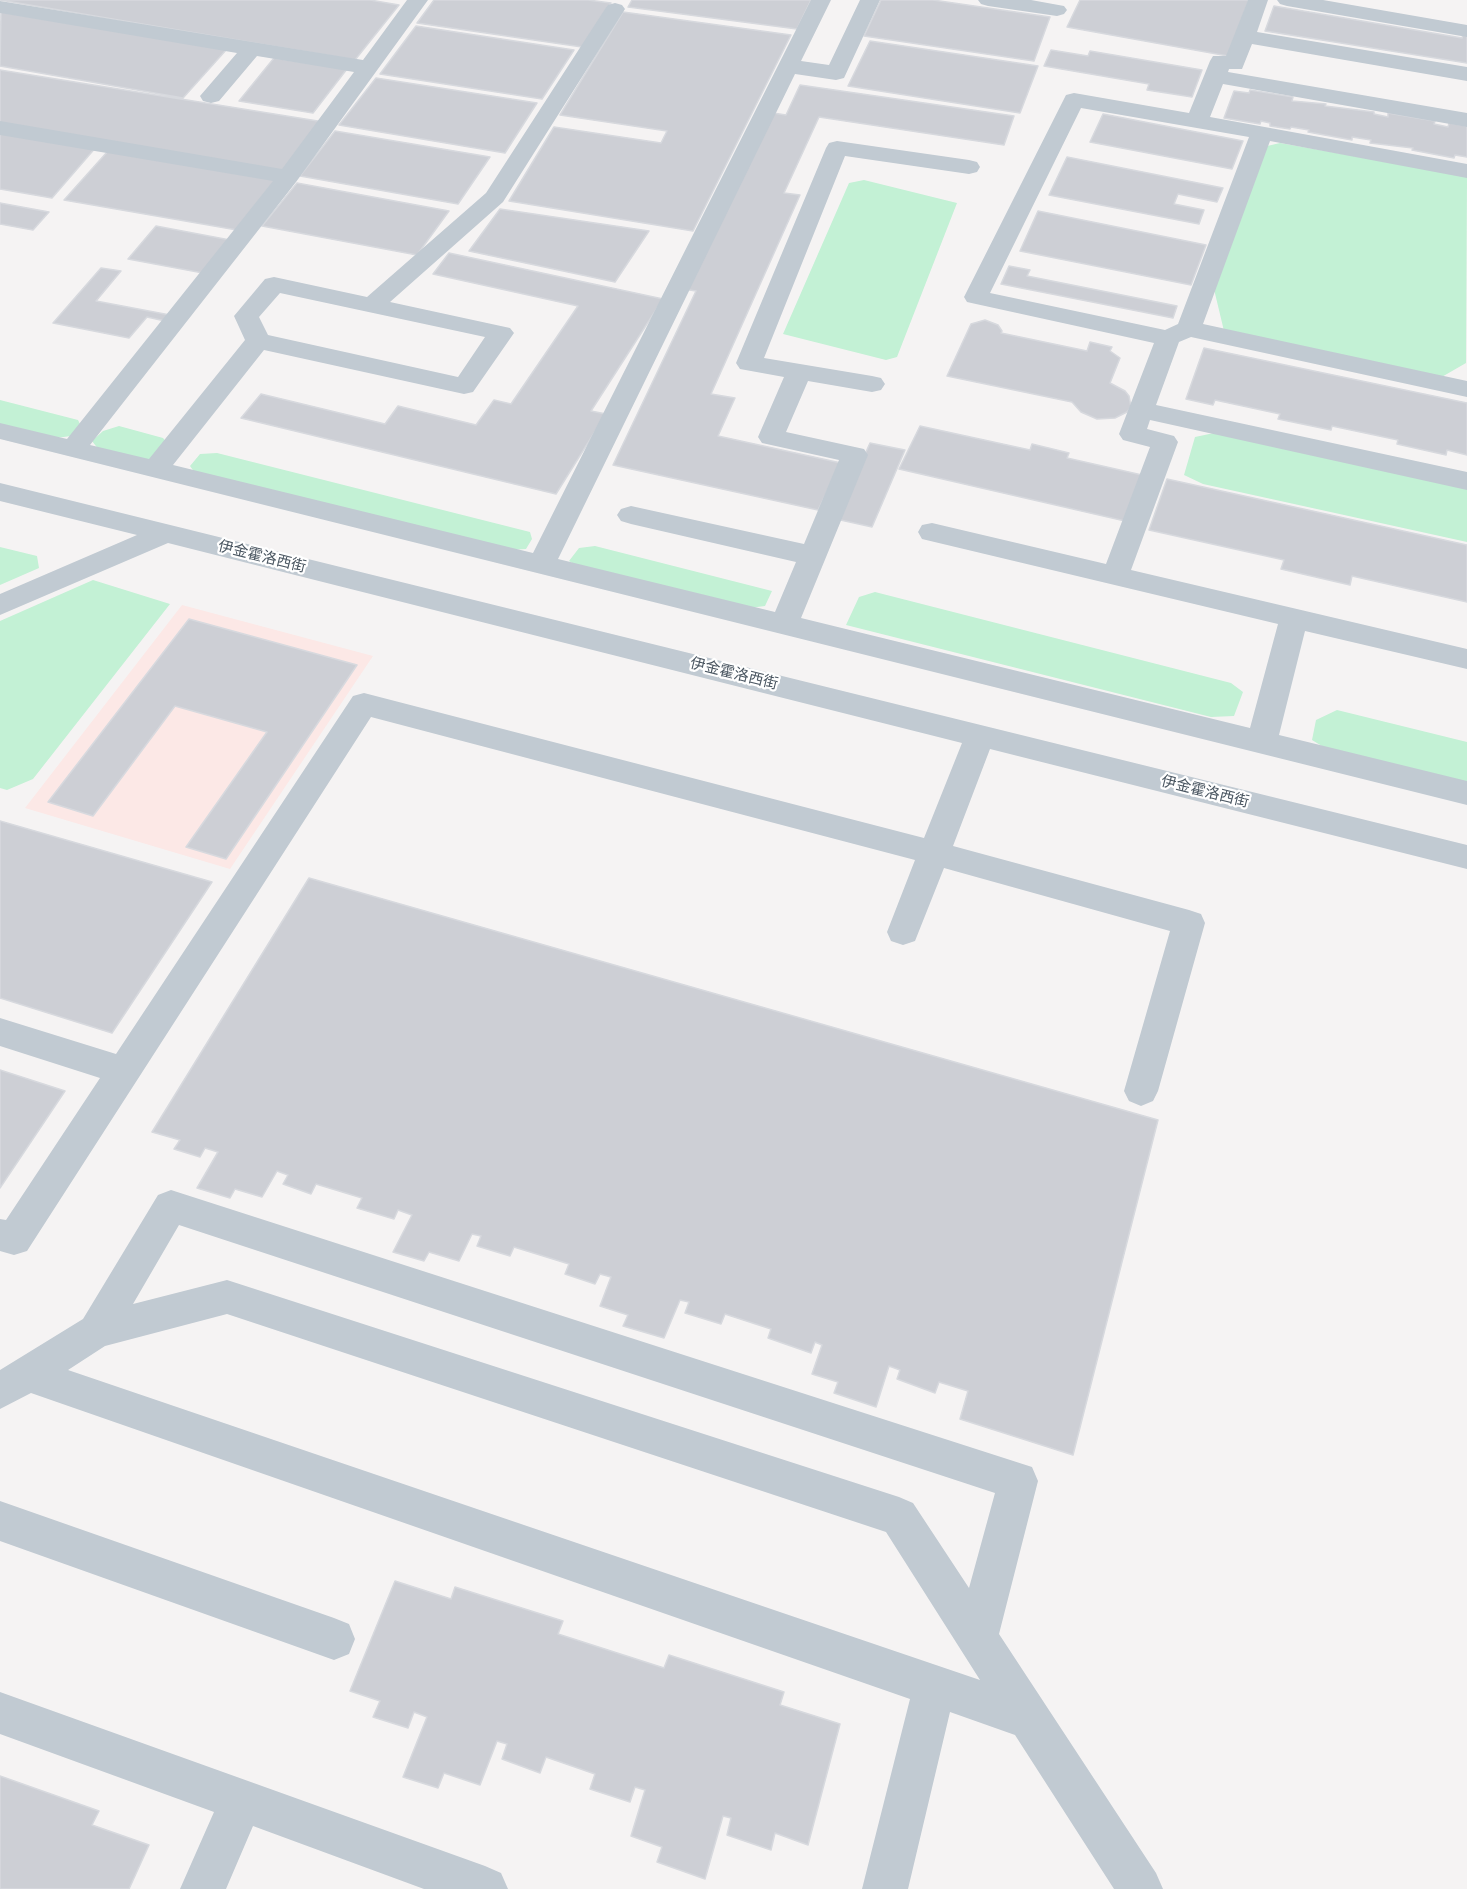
<!DOCTYPE html>
<meta charset="utf-8">
<style>
body{margin:0}
canvas{display:block;background:#f5f3f3}
</style>
<canvas width="1467" height="1889"></canvas>
<script>
const c = document.querySelector('canvas').getContext('2d');
c.lineJoin = 'round';
function fillPath(path, color) { c.fillStyle = color; c.fill(path, 'evenodd'); }
function stroke(path, color, width, dash) { c.strokeStyle = color; c.lineWidth = width; c.lineCap = dash ? 'butt' : 'round'; c.setLineDash(dash || []); c.stroke(path); }
function drawText(font, color, halo, rows, align = 'center') {
  c.font = font + ' "Fira Sans Condensed","Noto Sans SC",sans-serif'; c.lineWidth = 4.5; c.setLineDash([]); c.textBaseline = 'middle'; c.strokeStyle = halo; c.fillStyle = color; for (const [text, x, y, turn = 0] of rows) {
    c.save(); c.translate(x, y); c.rotate((+turn || 0) * Math.PI / 180); c.textAlign = isNaN(turn) ? turn : align; if (halo) c.strokeText(text, 0, 0); c.fillText(text, 0, 0); c.restore();
  }
}
fillPath(new Path2D(`
 M182 605 373 656 230 869 25 808Z`), '#fce8e6');
fillPath(new Path2D(`
 M1280 143 1467 176 1466 363 1440 378 1224 331 1213 285 1263 147Z
 M864 180 957 203 897 357 886 360 783 334 849 183Z
 M0 400 78 420 81 426 71 436 56 438 0 424Z
 M119 426 163 438 168 444 156 458 145 461 99 450 92 441 103 431Z
 M1214 433 1467 489V542L1203 484 1184 475 1195 437Z
 M217 453 530 532 532 539 526 549 507 550 195 473 190 466 200 454Z
 M595 546 772 591 765 606 742 609 582 569 569 561 579 548Z
 M0 547 37 556 39 568 0 585Z
 M93 580 170 604 33 779 7 790 0 788V621Z
 M875 592 1231 683 1243 692 1234 716 1211 717 846 625 859 597Z
 M1337 710 1467 742V784L1330 751 1312 740 1316 720Z`), '#c3f1d5');
const building = new Path2D(`
 M0 0H370L399 5 355 60Z
 M434 0H588L611 3 582 47 417 23Z
 M632 0H811L797 29 628 7Z
 M881 0H933L1050 17 1034 61 864 36Z
 M1080 0H1249L1228 56 1067 27Z
 M1274 6 1462 38 1463 35 1467 36V63L1265 31Z
 M1 12 227 49 183 98 0 66Z
 M623 12 791 35 693 231 509 201 554 127 661 143 667 131 560 115Z
 M416 26 574 50 542 99 380 74Z
 M870 41 1038 66 1020 113 848 86Z
 M1051 50 1088 56 1090 51 1202 70 1192 97 1147 90 1149 84 1044 66Z
 M274 58 347 69 313 113 239 101Z
 M0 70 324 122 286 171 0 124Z
 M376 78 537 103 505 153 339 125Z
 M800 85 1014 116 1004 145 819 117 784 193 800 195 711 394 735 398 718 436 841 463 818 510 613 465 696 291 683 289 773 113 786 115Z
 M1250 90 1293 97 1292 101 1326 104 1325 106 1374 112V114L1388 117V113L1435 121 1434 124 1448 127 1449 123 1467 126V157L1455 155 1454 158 1412 150 1413 148 1370 143 1371 140 1352 137V140L1308 132 1309 130 1291 127 1290 129 1270 126V123L1261 121 1260 124 1224 118 1234 91 1249 93Z
 M1103 114 1243 141 1232 169 1090 142Z
 M0 130 97 146 52 198 0 189Z
 M335 131 490 157 458 204 300 176Z
 M108 151 277 178 237 230 64 200Z
 M1067 157 1223 188 1217 202 1178 194 1174 204 1204 210 1199 224 1049 195Z
 M297 183 449 211 417 255 262 226Z
 M0 203 49 212 33 230 0 224Z
 M500 209 649 231 615 282 469 251Z
 M1038 211 1206 245 1191 285 1020 251Z
 M156 226 230 240 203 273 128 259Z
 M449 253 663 299 591 411 606 414 556 494 241 418 261 394 385 424 398 406 476 425 494 400 511 404 578 306 433 274Z
 M1009 266 1030 270 1027 276 1177 306 1173 318 1001 284Z
 M101 268 121 271 96 301 170 315 165 321 147 317 129 338 53 323Z
 M985 320 998 325 1002 331 1001 333 1087 351 1090 342 1112 347 1110 351 1120 358 1110 383 1125 391 1129 396 1131 407 1127 412 1115 418 1097 419 1081 412 1072 402 947 376 971 324Z
 M1204 348 1467 403V455L1447 450 1446 455 1397 444 1398 440 1332 426 1331 430 1278 419 1280 414 1215 400 1213 405 1186 399Z
 M920 426 1030 450 1032 444 1069 453 1067 458 1142 475 1125 521 899 469Z
 M870 443 905 450 872 527 836 519Z
 M1167 479 1467 545V602L1352 576 1350 585 1281 569 1284 560 1149 530Z
 M189 619 357 665 226 859 186 847 267 732 175 706 93 816 48 802Z
 M0 821 212 882 112 1033 0 998Z
 M309 878 1158 1120 1073 1455 960 1419 968 1391 939 1382 935 1393 897 1379 900 1370 889 1366 876 1407 834 1393 838 1382 812 1374 822 1345 815 1342 811 1353 768 1338 771 1329 725 1314 721 1324 685 1313 689 1302 680 1300 664 1338 623 1326 628 1315 600 1306 611 1277 600 1274 595 1284 565 1274 569 1264 514 1247 510 1256 477 1246 481 1236 472 1234 459 1261 429 1252 424 1261 393 1252 412 1215 398 1210 394 1219 357 1208 362 1198 316 1184 311 1194 283 1184 288 1175 277 1171 262 1197 235 1189 230 1198 197 1188 218 1152 205 1148 200 1157 174 1149 180 1140 152 1132Z
 M0 1070 65 1091 0 1188Z
 M395 1581 451 1599 455 1587 563 1621 558 1634 664 1668 669 1655 784 1692 780 1705 840 1724 808 1845 775 1833 771 1850 727 1835 731 1818 723 1816 705 1879 657 1862 662 1847 631 1836 645 1790 635 1787 630 1802 590 1789 595 1774 546 1757 540 1773 502 1759 507 1744 497 1741 480 1785 444 1773 438 1788 403 1777 427 1717 414 1712 408 1728 373 1717 380 1701 350 1691Z
 M0 1776 99 1811 92 1825 149 1845 129 1889H0Z`);
fillPath(building, '#cdcfd5');
stroke(building, '#d7d9de', 1.5);
fillPath(new Path2D(`
 M407 0H428L296 182 90 445 149 459 245 340 234 316 265 279 274 277 367 297 486 193 605 9 608 5 615 3 622 5 625 9 503 202 390 302 510 328 514 333 473 392 464 394 264 350 173 465 533 553 811 0H831L801 61 829 65 860 0H880L844 78 836 80 795 74 558 559 775 612 796 562 631 524 621 521 617 515 621 509 631 506 804 544 839 460 762 443 758 437 784 377 740 369 736 363 826 148 829 143 837 141 969 160 977 162 980 167 977 172 969 174 845 156 764 358 872 376 881 378 885 384 881 390 872 392 808 381 786 432 864 449 868 455 801 618 1250 728 1278 624 922 539 918 532 922 525 932 523 1106 564 1150 447 1123 440 1119 434 1154 343 976 304 967 302 964 297 1066 95 1074 93 1189 113 1210 61 1213 56H1226L1248 0H1268L1257 32 1467 67V81L1252 44 1242 69H1229L1228 72 1467 113V127L1223 84 1210 117 1467 164V178L1270 141 1203 324 1467 381V397L1191 337 1179 342 1156 405 1467 472V490L1150 420 1147 429 1174 436 1178 442 1131 570 1467 649V669L1305 631 1279 735 1467 781V805L0 439V423L67 439 273 181 0 135V121L282 169 354 72 257 56 219 101 211 103 203 101 200 96 237 53 0 13V1L363 60ZM1081 108 1249 137 1178 324 1165 330 990 293ZM280 293 485 337 458 377 268 335 259 317Z
 M978 0H1031L1064 6 1067 10 1064 14 1057 16 988 6 981 4Z
 M1277 0H1323L1467 25V37L1287 6 1280 4Z
 M0 483 1467 845V869L990 749 953 846 1189 910 1201 914 1205 923 1158 1091 1153 1101 1141 1106 1129 1101 1124 1091 1170 931 944 868 915 941 903 945 891 941 887 932 915 860 371 717 27 1251 14 1255 0 1251V1219L6 1220 100 1078 0 1046V1018L116 1054 353 696 364 693 924 838 962 743 168 543 0 615V594L137 535 0 501Z
 M171 1190 1032 1467 1038 1481 999 1634 1156 1873 1163 1889H1114L1015 1735 950 1712 908 1889H862L910 1699 31 1393 0 1409V1370L83 1319 158 1195ZM179 1225 995 1493 969 1588 913 1503 899 1497 227 1280 133 1304ZM227 1314 886 1532 980 1680 68 1370 105 1346Z
 M0 1501 334 1618 349 1624 355 1639 349 1654 334 1660 0 1541Z
 M0 1692 485 1866 501 1873 508 1889H424L253 1826 226 1889H180L214 1812 0 1734Z`), '#c1cad2');
drawText('15px', '#4a5661', '#fff', [
 ["伊金霍洛西街",262,557,14],
 ["伊金霍洛西街",734,674,14],
 ["伊金霍洛西街",1205,792,14]
]);
</script>
